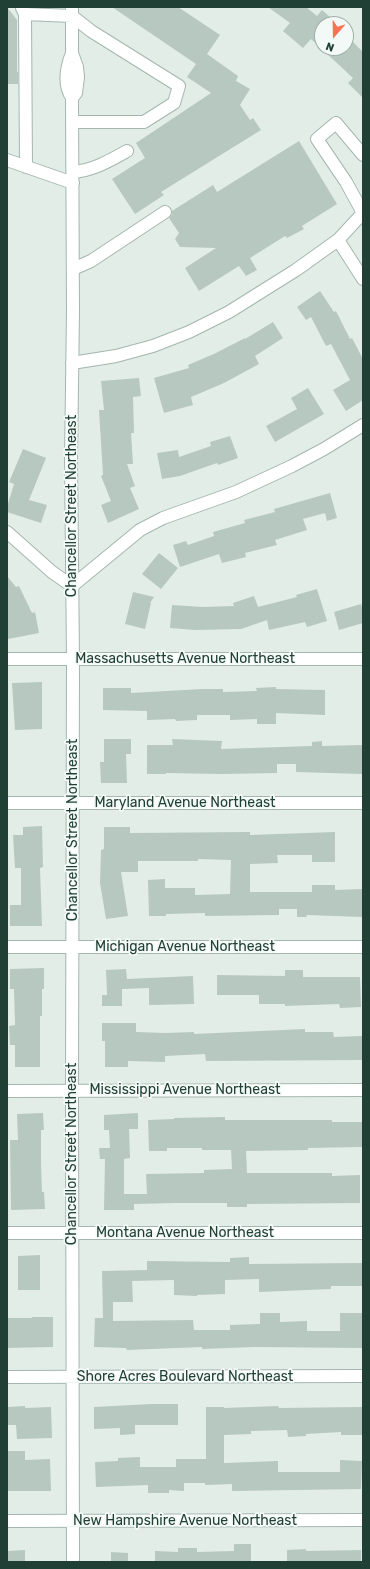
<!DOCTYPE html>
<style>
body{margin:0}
#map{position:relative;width:370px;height:1569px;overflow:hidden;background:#e2ede8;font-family:Rubik,sans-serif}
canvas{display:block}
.frame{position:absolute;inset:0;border:8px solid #214035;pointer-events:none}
.north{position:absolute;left:314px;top:16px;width:40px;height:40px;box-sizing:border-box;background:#f3f9f6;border:1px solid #9fafa9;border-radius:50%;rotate:200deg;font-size:11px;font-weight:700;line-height:16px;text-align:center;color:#214035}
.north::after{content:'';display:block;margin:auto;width:14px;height:18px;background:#fa7154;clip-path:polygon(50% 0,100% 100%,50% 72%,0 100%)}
</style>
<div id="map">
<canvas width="370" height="1569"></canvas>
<div class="frame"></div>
<div class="north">N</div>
</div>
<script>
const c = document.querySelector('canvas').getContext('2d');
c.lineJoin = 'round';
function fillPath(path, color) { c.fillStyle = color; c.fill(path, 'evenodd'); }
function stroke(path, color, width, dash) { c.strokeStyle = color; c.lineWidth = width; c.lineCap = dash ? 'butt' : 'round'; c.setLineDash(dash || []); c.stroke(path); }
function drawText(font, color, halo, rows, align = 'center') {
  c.font = font + ' Rubik,sans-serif'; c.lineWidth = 3.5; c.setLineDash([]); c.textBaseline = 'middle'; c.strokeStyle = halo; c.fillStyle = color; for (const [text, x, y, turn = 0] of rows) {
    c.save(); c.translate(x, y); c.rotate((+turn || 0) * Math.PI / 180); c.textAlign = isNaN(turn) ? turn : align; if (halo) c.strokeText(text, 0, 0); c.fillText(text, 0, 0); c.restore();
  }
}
fillPath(new Path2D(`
 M7 7 17 20V72H18V84H7Z
 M112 7H178L220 35 207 54 238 76 236 81 250 89 240 105 250 120 253 118 261 130 161 192 164 195 135 214 112 179 145 158 136 143 211 93 187 77 196 64Z
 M268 7H306L317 16 322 10 338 24H322V48H346V35L363 52V98L348 83 353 78 311 39 303 48 283 31 290 23Z
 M299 141 337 204 302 226 304 229 287 238 285 236 250 258 257 270 246 276 239 266 199 291 185 268 216 248 180 247 175 239 179 233 169 218 172 215V211L213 185 217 192Z
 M320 291 334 312 336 311 350 339 352 338 363 359V400L346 411 333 390 350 380 331 344 326 346 311 317 306 320 297 307Z
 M273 322 283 338 255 356 259 364 224 383 191 397 193 405 164 413 154 378 189 368 188 365 216 353 245 338V339Z
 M139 378 141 396 133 397 134 433H131L133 464H127L135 486 130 488 139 509 108 523 101 505 111 501 101 476 103 475 99 410H104L101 381Z
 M308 388 324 414 275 442 266 426 297 409 291 398Z
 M230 436 238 458 218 465 217 463 180 476 162 479 157 453 178 450 179 457 211 446 210 442Z
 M23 449 46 458 29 500 47 505 41 523 7 512V507L14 484 9 482Z
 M330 493 337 518 327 521 325 513 303 519 307 530 275 540 277 545 245 553 246 557 222 563 219 554 180 567 173 545 186 541 188 545 214 536 213 532 245 523 244 520 275 512 274 509Z
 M159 553 178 568 161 589 142 574Z
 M7 576 16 587 19 586 32 613 35 612 39 633 8 639 7 631Z
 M317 589 327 621 307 627 305 622 269 630 267 620 241 629 195 630 170 628 172 605 203 607 234 606 233 603 254 596 258 607 297 597 296 595Z
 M133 592 154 597 150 603H151L145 629 125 624Z
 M361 604 363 611V623L339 630 334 612Z
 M42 682V729L15 730 12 683Z
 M276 687V689L325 690V715L276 713V724H257V719L230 720V715H197V720L176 721 175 719 147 720V711L103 710V688H131V693L202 689H223V692L257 691 256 688Z
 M104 739H131V754H126L127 783H101L100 762H104Z
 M172 739 222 741 221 749 312 746V742L322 741V746L362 745V774L296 772V764H277V773L221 774 166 773V774H147V745H173Z
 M42 826 43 867 40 868 42 926H10V905H21V868H15L13 835H23V827Z
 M104 827H130V833L250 832V835L335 832V862H312V855H277L278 863 250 864V892H312V885H335V890L362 889 363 917 306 915 307 917H297V909H279V915L205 916V913L166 914V916H149L148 880 165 879V888H195V895L230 894 231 860 198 859V861H138V872H121L128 916 106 919 100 883 101 850 104 849Z
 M44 968V989H42V1016H40V1067H15V1045H10L9 1026 15 1025 14 989H10V969Z
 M126 969 127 979 193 976 194 1004 149 1005V988L122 989V1006H102V995H107L106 970Z
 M285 970H303V977H360L361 1007 340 1008 339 1004 285 1006V1004H259V995H217V975L285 976Z
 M102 1023H136V1032L165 1033 194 1032V1034L305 1029V1032H333L334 1037 362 1036V1060L206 1061 205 1054 165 1056V1062L128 1061V1067H105V1041H102Z
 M43 1113 44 1130H41V1164L42 1192H44L45 1209 11 1210 10 1140H18L17 1114Z
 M138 1113V1129H129L130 1158 124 1159V1194H147L146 1174 204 1173V1170L232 1169 231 1150H202V1148H167V1151H149L148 1120 174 1119V1118L225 1117V1120H332V1122H362V1147L308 1148V1150L246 1151 247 1173H332V1176L360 1175V1203L247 1204V1207H227V1203H175L134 1204V1210H104L105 1159H100L99 1148H110L109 1130H104V1115Z
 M40 1255V1290H18V1256Z
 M249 1257V1264L363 1263V1286H331V1289L259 1292V1279L225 1280V1294L197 1295V1296L174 1295V1280L132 1281 133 1302H113V1321L193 1320 194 1330H230V1325L260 1324V1313H280V1322L307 1321V1331H340V1313H363V1348L255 1347 202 1349V1347L127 1350 126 1348 94 1347 95 1318H103L102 1271 147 1270V1261L230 1262V1258Z
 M32 1317H53V1347L7 1348V1318H32Z
 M152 1404H178V1425H135V1434L120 1435V1428L94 1429V1407Z
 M25 1406V1408L51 1407 52 1438 17 1439 16 1425H7V1407Z
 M278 1406 279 1408 362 1407V1435H341V1432L306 1434V1436L288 1437 287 1430 251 1431V1434L224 1435V1463L278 1461V1472H340V1460L362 1461 361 1489 232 1491V1484L205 1485V1483H184V1491L169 1490V1493H148V1485L96 1487 95 1462 118 1461V1458L140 1457V1467H176V1459H206V1407H224V1408Z
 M7 1451H25V1460L50 1459 51 1491H7Z
 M234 1544H251V1562H155V1551L178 1552V1548H197V1552L234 1551Z
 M306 1549V1551L361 1550V1562H287V1550Z
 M25 1550V1562H7V1551Z
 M111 1552 128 1553V1562H111Z`), '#b7c8c0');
const minor = new Path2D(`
 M72 7V53L77 67 78 77 76 93 72 98
 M22 8 25 14 26 167
 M25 14 72 16 91 31 179 86 174 103 144 122H72
 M72 53C66 68 63 84 72 98L73 311 71 459 73 659 72 1091 73 1562
 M7 160 73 183
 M73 172C94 170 109 161 127 151
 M363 213 346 182 317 139 336 123 363 155
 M338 240 363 279
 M73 269 91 261 165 212
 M72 363 116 356 153 346 189 332 229 312 296 270 338 240 363 213
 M7 532 52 572 72 586 140 530 163 518 236 492 292 466 324 449 363 425
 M7 659H363
 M7 803H363
 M7 947H363
 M7 1091 363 1090
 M7 1233H363
 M7 1377 363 1376
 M7 1521 363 1520`);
stroke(minor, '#a4b6af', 14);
stroke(minor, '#fff', 12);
drawText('14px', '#214035', '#f3f9f6', [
 ["Chancellor Street Northeast",72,506,-90],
 ["Massachusetts Avenue Northeast",185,659],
 ["Maryland Avenue Northeast",185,803],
 ["Chancellor Street Northeast",73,830,-90],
 ["Michigan Avenue Northeast",185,947],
 ["Mississippi Avenue Northeast",185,1090],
 ["Chancellor Street Northeast",72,1154,-90],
 ["Montana Avenue Northeast",185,1233],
 ["Shore Acres Boulevard Northeast",185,1377],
 ["New Hampshire Avenue Northeast",185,1521]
]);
</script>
